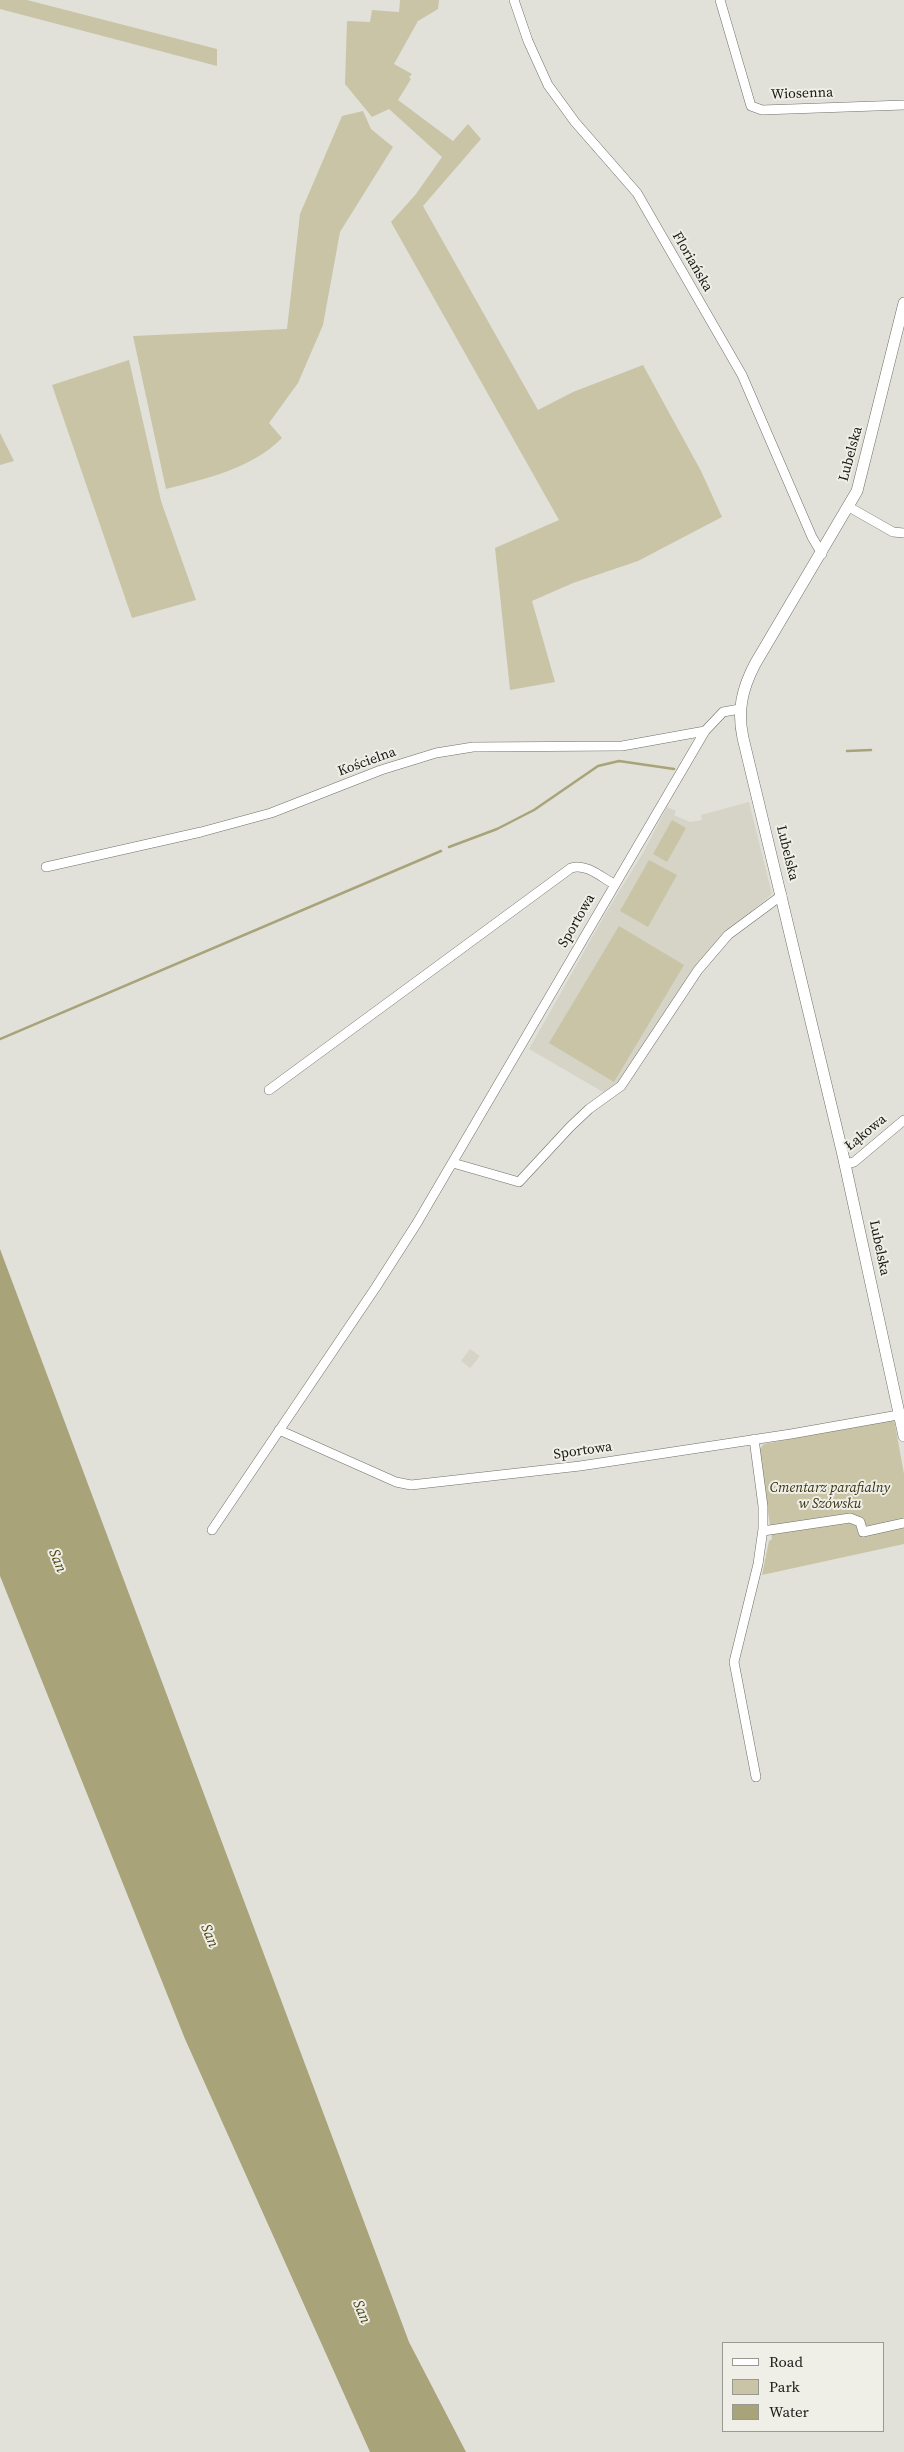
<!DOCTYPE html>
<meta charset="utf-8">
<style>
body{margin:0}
#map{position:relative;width:904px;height:2452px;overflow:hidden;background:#e1e1da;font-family:"Source Serif 4",serif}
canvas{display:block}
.legend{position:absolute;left:722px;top:2342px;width:162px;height:90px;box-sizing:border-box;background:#efeee7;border:1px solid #999993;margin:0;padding:6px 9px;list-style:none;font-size:15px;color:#191916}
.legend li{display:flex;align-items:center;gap:10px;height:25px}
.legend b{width:25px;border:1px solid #999993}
</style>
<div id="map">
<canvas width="904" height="2452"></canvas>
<ul class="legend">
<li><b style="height:6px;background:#fff"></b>Road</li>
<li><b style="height:14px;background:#c9c4a5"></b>Park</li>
<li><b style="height:14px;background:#a9a37a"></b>Water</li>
</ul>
</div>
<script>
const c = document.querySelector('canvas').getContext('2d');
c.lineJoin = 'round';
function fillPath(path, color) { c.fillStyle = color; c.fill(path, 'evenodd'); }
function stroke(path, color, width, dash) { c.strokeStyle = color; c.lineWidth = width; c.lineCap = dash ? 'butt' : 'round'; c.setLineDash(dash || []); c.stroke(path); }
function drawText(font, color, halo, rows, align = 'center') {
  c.font = font + ' "Source Serif 4",serif'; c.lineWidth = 4; c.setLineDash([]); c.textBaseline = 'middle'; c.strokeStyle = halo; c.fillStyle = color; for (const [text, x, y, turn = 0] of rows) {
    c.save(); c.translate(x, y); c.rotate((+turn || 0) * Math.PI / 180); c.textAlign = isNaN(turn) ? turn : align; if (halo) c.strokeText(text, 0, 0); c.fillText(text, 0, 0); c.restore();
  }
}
fillPath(new Path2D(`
 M749 802 772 894 727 932 615 1087 603 1092 529 1049 607 911 643 853 667 807 676 811 674 815 690 822 702 820 701 815Z
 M470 1349 480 1356 470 1368 461 1361Z`), '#d6d4c7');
fillPath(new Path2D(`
 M0 0H27L217 49V66L0 9Z
 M400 0H439L438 9 418 21 394 64 412 74 409 77 411 79 398 100 453 141 468 124 481 139 423 206 538 410 573 392 643 365 701 471 722 517 638 561 573 583 532 601 555 682 510 690 495 548 559 520 391 222 416 194 442 157 389 109 372 117 345 84 347 21 370 22 372 10 399 12Z
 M363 111 371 129 393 147 340 232 323 325 298 383 269 423 282 438C251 469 208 478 166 489L133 336 287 329 300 214 342 116Z
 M129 360 161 501 196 600 132 618 52 385Z
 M0 433 14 461 0 465Z
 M672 820 686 828 667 862 653 854Z
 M649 860 677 875 648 927 620 911Z
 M619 926 684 965 614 1082 549 1043Z
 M894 1419 904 1474V1544L762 1575 769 1541 772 1539 759 1450 764 1444Z`), '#c9c4a5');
fillPath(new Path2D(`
 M0 1249 409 2342 466 2452H370L185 2039 0 1576Z`), '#a9a37a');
stroke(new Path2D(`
 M847 751 871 750
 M449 847 497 829 534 810 598 766 619 761 674 769
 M0 1039 441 851`), '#a9a37a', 2.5);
const minor = new Path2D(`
 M514 0 528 41 548 85 575 122 637 193 742 375 812 537 822 554
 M720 0 751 106 762 110 904 105
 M849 507 893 532 904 533
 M46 867 201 832 271 813 381 770 436 753 473 747 622 746 705 731
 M269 1090 571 868C586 863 601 877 614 884
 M453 1163 519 1182 570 1127 589 1109 621 1086 698 970 728 935 782 895
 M845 1164 854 1162 904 1120
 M279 1430 396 1482 411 1485 580 1466 791 1434 904 1414
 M754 1439 763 1506V1529L758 1564 734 1662 756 1777
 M212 1530 376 1287 417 1223 705 731 723 712 740 709
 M763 1531 850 1518 860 1522 863 1532 904 1523`);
const major = new Path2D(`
 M904 303 857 491 755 664C742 689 737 711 743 738L843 1155 904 1436`);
stroke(minor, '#70706a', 10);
stroke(major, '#70706a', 12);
stroke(minor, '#fff', 9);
stroke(major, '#fff', 11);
drawText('14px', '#191916', '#efeee7', [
 ["Wiosenna",802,94,-2],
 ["Floriańska",692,262,60],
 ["Lubelska",851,454,-75],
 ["Kościelna",367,762,-20],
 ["Lubelska",787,853,76],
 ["Sportowa",577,921,-60],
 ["Łąkowa",866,1133,-39],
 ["Lubelska",879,1248,78],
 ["Sportowa",583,1451,-8]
]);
drawText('italic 14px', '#36310e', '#efeee7', [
 ["Cmentarz parafialny",830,1488],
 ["w Szówsku",830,1504]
]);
drawText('italic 15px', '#4a430f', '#efeee7', [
 ["San",57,1561,68],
 ["San",209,1936,68],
 ["San",361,2312,68]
]);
</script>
